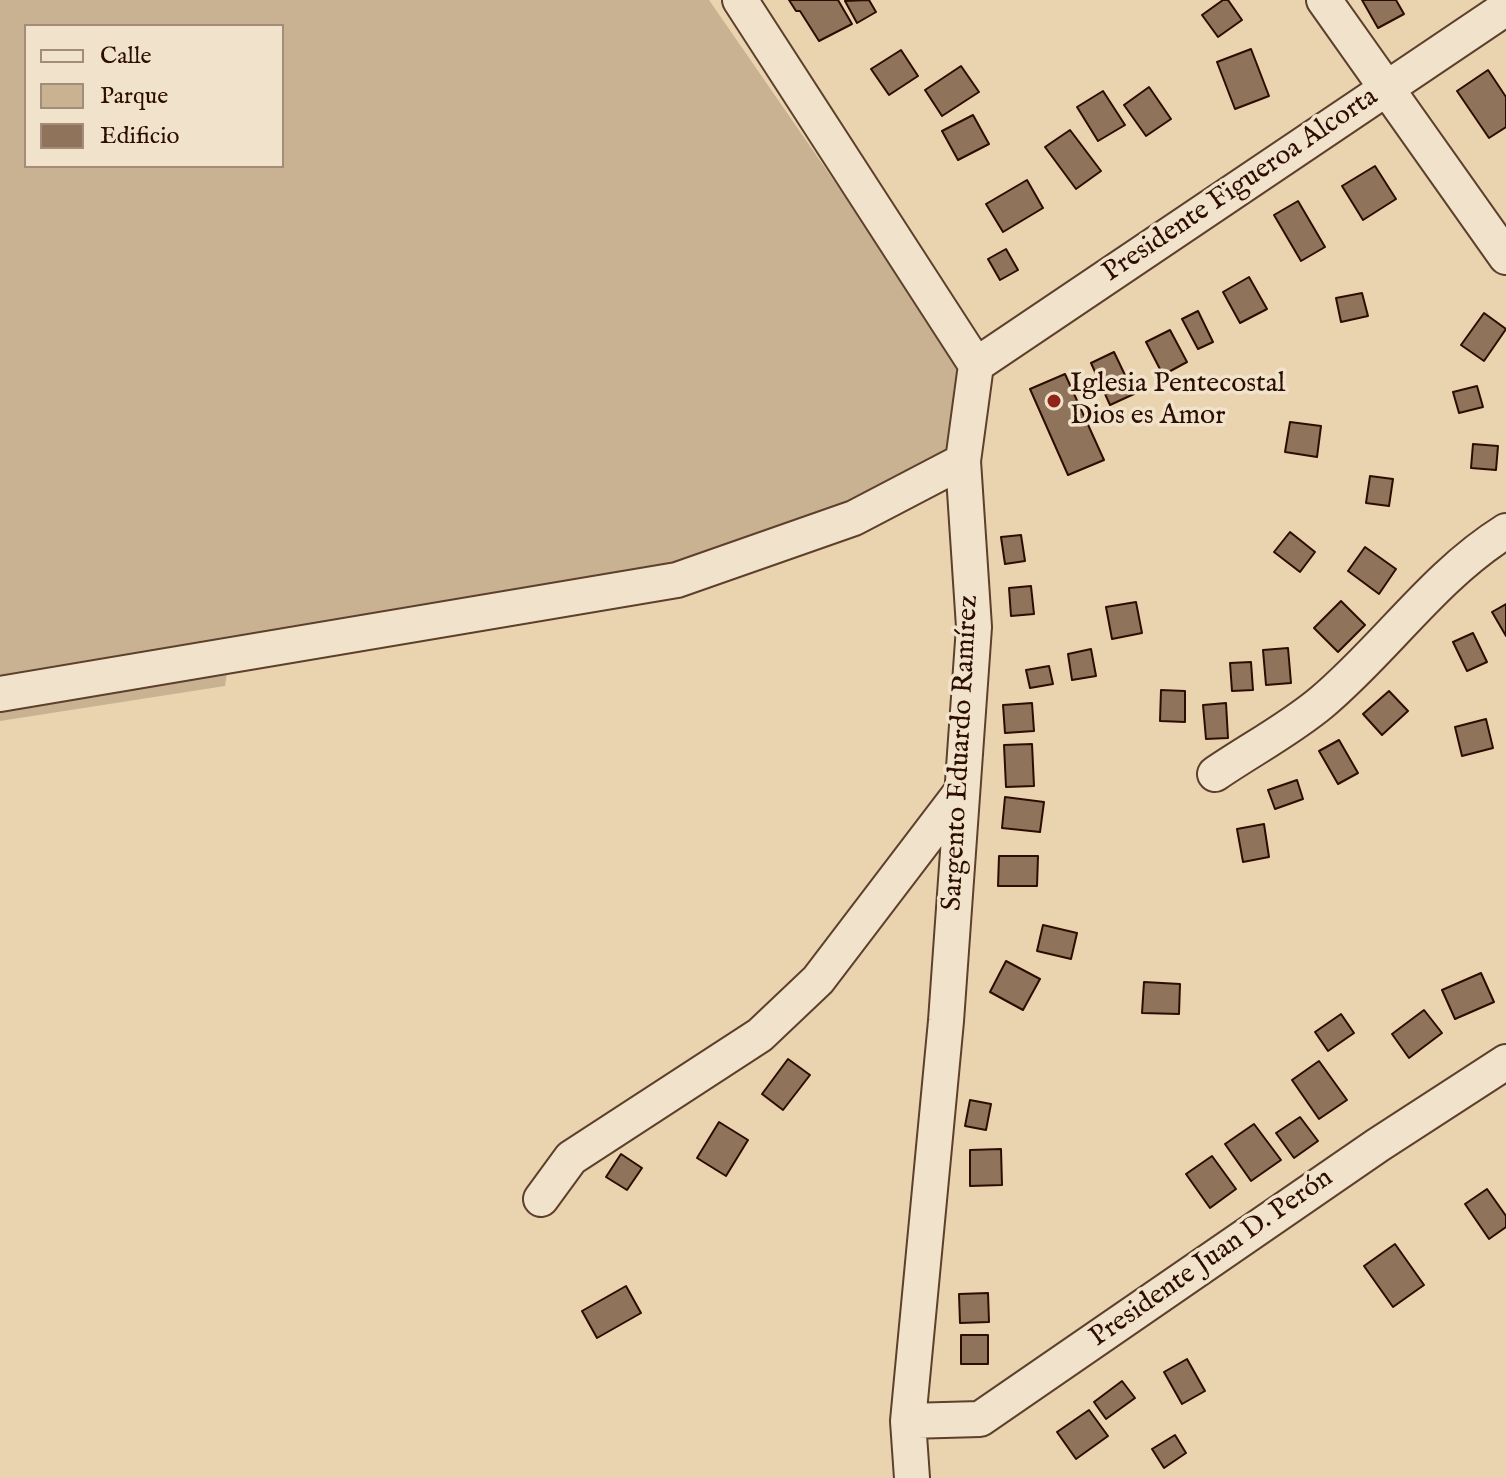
<!DOCTYPE html>
<meta charset="utf-8">
<style>
body{margin:0}
#map{position:relative;width:1506px;height:1478px;overflow:hidden;background:#e9d4af;font-family:"IM FELL English",serif}
canvas{display:block}
.legend{position:absolute;left:24px;top:24px;width:260px;height:144px;box-sizing:border-box;background:#f1e3cb;border:2px solid #a38d7a;margin:0;padding:10px 14px;list-style:none;font-size:24px;color:#2e0d01}
.legend li{display:flex;align-items:center;gap:16px;height:40px}
.legend b{width:40px;border:2px solid #a38d7a}
</style>
<div id="map">
<canvas width="1506" height="1478"></canvas>
<ul class="legend">
<li><b style="height:10px;background:#f1e3cb"></b>Calle</li>
<li><b style="height:22px;background:#c9b291"></b>Parque</li>
<li><b style="height:22px;background:#8f745b"></b>Edificio</li>
</ul>
</div>
<script>
const c = document.querySelector('canvas').getContext('2d');
c.lineJoin = 'round';
function fillPath(path, color) { c.fillStyle = color; c.fill(path, 'evenodd'); }
function stroke(path, color, width, dash) { c.strokeStyle = color; c.lineWidth = width; c.lineCap = dash ? 'butt' : 'round'; c.setLineDash(dash || []); c.stroke(path); }
function drawText(font, color, halo, rows, align = 'center') {
  c.font = font + ' "IM FELL English",serif'; c.lineWidth = 7; c.setLineDash([]); c.textBaseline = 'middle'; c.strokeStyle = halo; c.fillStyle = color; for (const [text, x, y, turn = 0] of rows) {
    c.save(); c.translate(x, y); c.rotate((+turn || 0) * Math.PI / 180); c.textAlign = isNaN(turn) ? turn : align; if (halo) c.strokeText(text, 0, 0); c.fillText(text, 0, 0); c.restore();
  }
}
fillPath(new Path2D(`
 M0 0H709L969 376 939 472 750 554 231 647 225 686 0 721ZM26 26H282V166H26Z`), '#c9b291');
const building = new Path2D(`
 M789 0H838L852 24 819 41 800 11H796Z
 M869 0 876 12 857 23 845 1Z
 M1223 0H1228L1242 20 1218 37 1202 15Z
 M1362 0H1396L1404 14 1378 28Z
 M1251 49 1269 96 1235 109 1217 62Z
 M901 50 918 76 889 95 871 69Z
 M961 66 979 92 942 116 925 90Z
 M1488 70 1506 97V127L1489 138 1457 91Z
 M1149 87 1171 119 1146 136 1124 105Z
 M1103 91 1125 125 1098 141 1077 107Z
 M973 115 989 144 958 160 942 131Z
 M1070 130 1101 171 1076 189 1045 147Z
 M1375 166 1396 199 1363 220 1342 186Z
 M1027 180 1043 208 1003 232 986 204Z
 M1298 201 1325 247 1301 261 1274 215Z
 M1006 249 1018 270 1000 280 988 259Z
 M1249 277 1267 309 1240 323 1223 292Z
 M1362 293 1368 316 1341 322 1336 298Z
 M1198 311 1213 342 1198 349 1182 319Z
 M1484 313 1506 329 1484 361 1461 345Z
 M1170 330 1187 362 1163 375 1146 342Z
 M1114 352 1134 394 1110 405 1091 363Z
 M1065 374 1104 460 1068 475 1030 389Z
 M1477 386 1483 407 1459 413 1453 392Z
 M1290 422 1321 426 1317 457 1285 452Z
 M1473 444 1498 446 1496 470 1471 468Z
 M1370 476 1393 479 1389 506 1366 503Z
 M1290 532 1315 552 1300 572 1274 552Z
 M1021 535 1025 561 1005 564 1001 537Z
 M1365 547 1396 569 1379 594 1348 571Z
 M1031 586 1034 614 1011 616 1009 588Z
 M1341 601 1365 625 1338 652 1314 628Z
 M1136 602 1142 633 1112 639 1106 607Z
 M1506 604V636L1492 612Z
 M1473 633 1487 662 1467 671 1453 642Z
 M1288 648 1291 683 1266 685 1263 650Z
 M1091 649 1096 676 1072 680 1068 654Z
 M1251 662 1253 690 1232 691 1230 663Z
 M1049 666 1053 684 1030 688 1026 670Z
 M1161 690 1185 691V722L1160 721Z
 M1389 691 1408 711 1382 735 1363 714Z
 M1032 703 1034 731 1005 733 1003 705Z
 M1226 703 1228 738 1206 739 1203 705Z
 M1486 719 1493 748 1462 756 1455 727Z
 M1339 740 1358 773 1338 784 1319 751Z
 M1032 744 1034 786 1006 787 1004 745Z
 M1297 780 1303 799 1275 809 1268 790Z
 M1005 797 1044 802 1040 832 1002 828Z
 M1264 824 1269 857 1243 862 1237 829Z
 M999 856H1038L1037 886H998Z
 M1043 925 1077 933 1071 959 1037 951Z
 M1006 961 1040 979 1023 1010 990 992Z
 M1481 973 1494 1002 1455 1019 1442 990Z
 M1144 982 1180 984 1179 1014 1142 1013Z
 M1424 1010 1442 1033 1409 1058 1392 1034Z
 M1341 1014 1354 1033 1328 1051 1315 1032Z
 M788 1059 810 1075 783 1110 762 1094Z
 M1319 1061 1347 1100 1319 1119 1292 1080Z
 M970 1100 991 1104 986 1130 965 1126Z
 M1300 1117 1318 1141 1294 1158 1276 1133Z
 M719 1122 748 1140 726 1176 697 1158Z
 M1254 1124 1281 1160 1251 1181 1225 1144Z
 M1001 1149 1002 1185 970 1186V1150Z
 M621 1154 642 1168 627 1190 606 1177Z
 M1212 1156 1236 1189 1210 1208 1186 1174Z
 M1487 1189 1506 1216V1227L1489 1239 1465 1204Z
 M1395 1244 1424 1285 1393 1307 1364 1266Z
 M626 1286 641 1313 597 1338 582 1311Z
 M988 1293 989 1322 960 1323 959 1294Z
 M961 1335H988V1364H961Z
 M1187 1359 1205 1391 1182 1404 1164 1372Z
 M1122 1381 1135 1398 1106 1419 1094 1402Z
 M1089 1410 1108 1436 1076 1459 1057 1432Z
 M1175 1435 1186 1453 1164 1468 1152 1449Z`);
fillPath(building, '#8f745b');
stroke(building, '#2e0d01', 2);
const minor = new Path2D(`
 M740 0 976 365 963 461 974 627 946 1021 908 1421 912 1478
 M1324 0 1506 257
 M976 365 1506 8
 M0 694 677 580 854 518 963 461
 M1215 774C1250 750 1290 729 1322 702 1386 648 1434 576 1506 531
 M541 1199 571 1158 760 1035 818 980 962 791
 M908 1421 980 1419 1378 1145 1506 1062`);
stroke(minor, '#5d3f2c', 38);
stroke(minor, '#f1e3cb', 34);
for (const [x, y, r, color] of [
 [1054,401,8,"#8f2418"]
]) { const dot = new Path2D(); dot.arc(x, y, r, 0, 2 * Math.PI); c.fillStyle = color; c.fill(dot); stroke(dot, '#f1e3cb', 3); }
drawText('28px', '#2e0d01', '#f1e3cb', [
 ["Presidente Figueroa Alcorta",1241,186,-34],
 ["Sargento Eduardo Ramírez",962,753,-87],
 ["Presidente Juan D. Perón",1212,1259,-35]
]);
drawText('28px', '#2e0d01', '#f1e3cb', [
 ["Iglesia Pentecostal",1070,385],
 ["Dios es Amor",1070,417]
], 'left');
</script>
